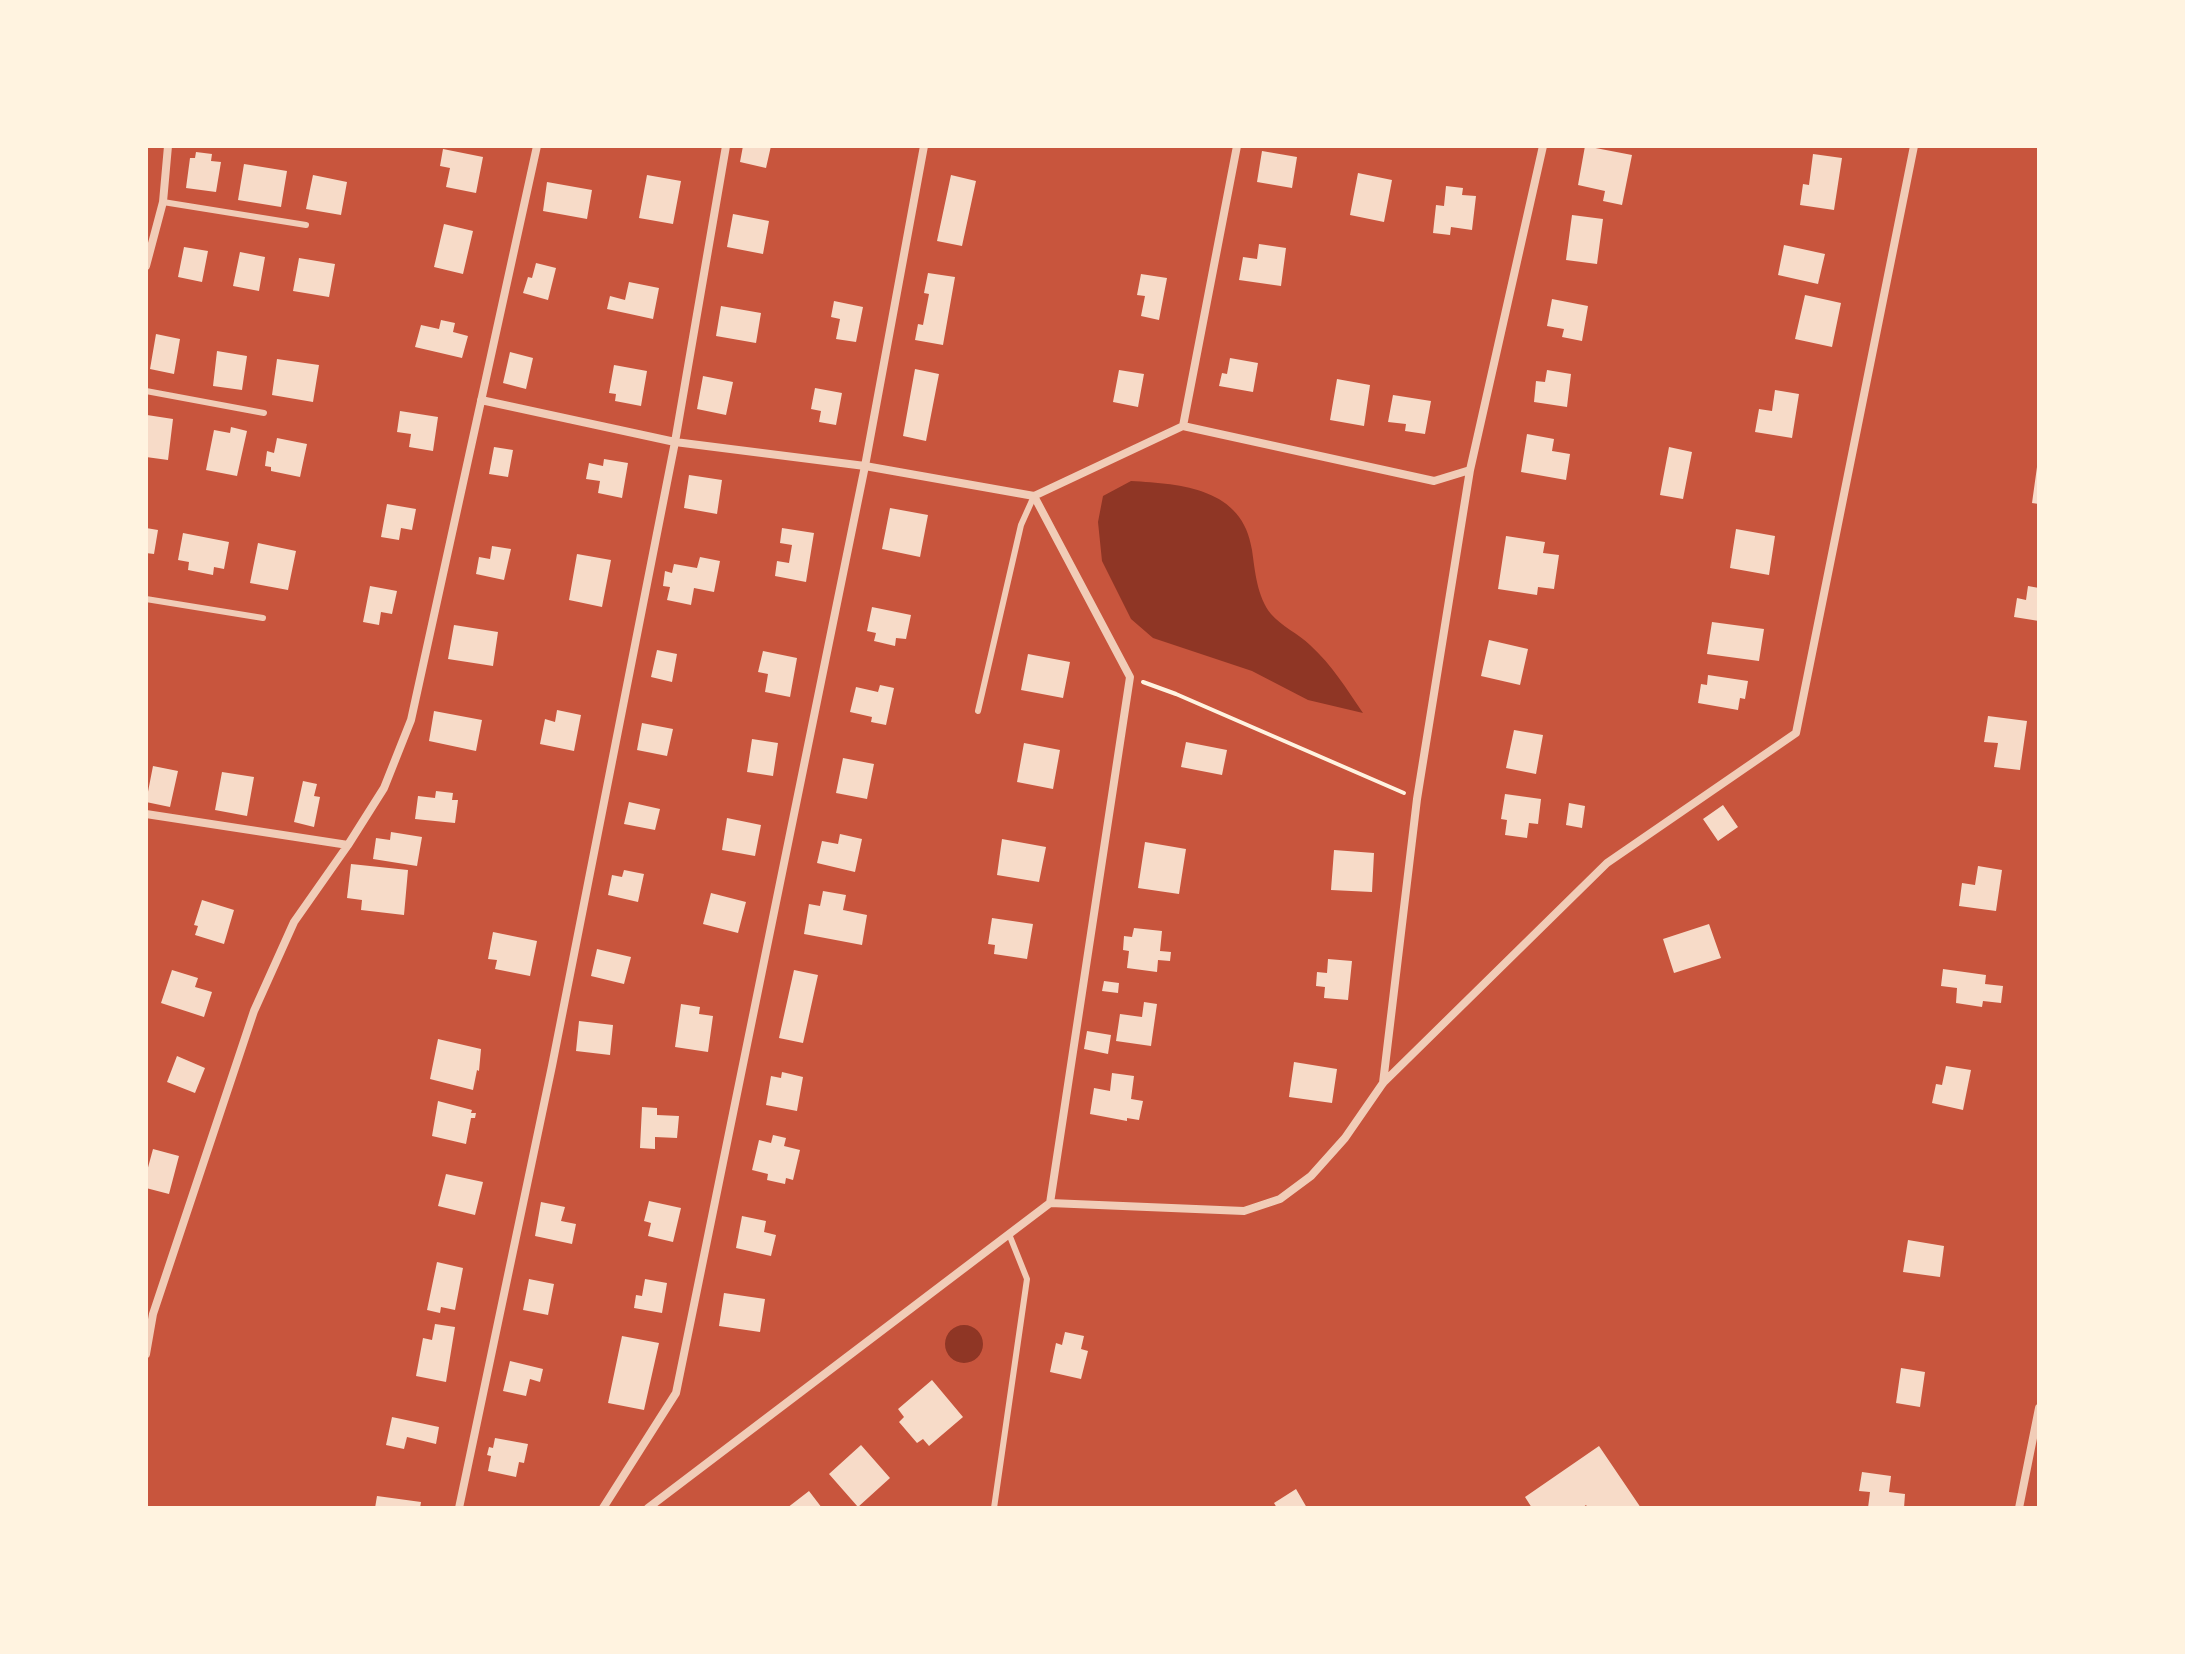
<!DOCTYPE html>
<style>
body{margin:0}
#map{position:relative;width:2185px;height:1654px;overflow:hidden;background:#c8553d;font-family:"Libre Baskerville",serif}
canvas{display:block}
.frame{position:absolute;inset:0;border:148px solid #fff3e0;pointer-events:none}
</style>
<div id="map">
<canvas width="2185" height="1654"></canvas>
<div class="frame"></div>
</div>
<script>
const c = document.querySelector('canvas').getContext('2d');
c.lineJoin = 'round';
function fillPath(path, color) { c.fillStyle = color; c.fill(path, 'evenodd'); }
function stroke(path, color, width, dash) { c.strokeStyle = color; c.lineWidth = width; c.lineCap = dash ? 'butt' : 'round'; c.setLineDash(dash || []); c.stroke(path); }
fillPath(new Path2D(`
 M1131 481C1182 484 1243 488 1252 550 1255 571 1257 597 1271 614 1281 626 1299 634 1310 645 1332 665 1346 688 1363 713L1308 700 1252 671 1153 638 1131 619 1102 561 1098 522 1103 496Z
 M945 1344a19 19 0 1 1 38 0a19 19 0 1 1-38 0Z`), '#8f3625');
fillPath(new Path2D(`
 M743 146H771L766 168 740 162Z
 M1585 146 1632 155 1622 205 1603 201 1605 191 1578 185Z
 M443 149 483 157 476 193 446 187 450 168 440 166Z
 M1262 151 1297 157 1292 188 1257 182Z
 M196 152 212 154 211 161 221 162 216 192 186 188 190 158H195Z
 M1813 154 1842 158 1834 210 1800 205 1803 184 1809 185Z
 M244 164 287 171 281 207 238 200Z
 M1358 173 1392 180 1384 222 1350 215Z
 M313 175 347 182 341 215 306 209Z
 M647 175 681 181 673 224 639 218Z
 M951 175 976 181 962 246 937 241Z
 M547 182 592 190 587 219 543 211Z
 M1446 186 1463 188 1462 195 1476 196 1472 230 1451 227 1450 235 1433 233 1436 205 1444 206Z
 M733 214 769 221 763 254 727 247Z
 M1572 215 1603 219 1597 264 1566 260Z
 M444 224 473 231 463 274 434 267Z
 M1259 244 1286 248 1281 286 1239 280 1243 257 1257 259Z
 M1784 245 1825 254 1818 284 1778 275Z
 M184 247 208 251 202 282 178 277Z
 M240 252 265 257 259 291 233 286Z
 M299 258 335 264 329 297 293 291Z
 M536 263 556 268 548 300 523 293 528 277 532 278Z
 M928 273 955 277 943 345 915 340 918 324 923 325 929 294 924 293Z
 M1141 274 1167 278 1159 320 1141 316 1145 296 1137 295Z
 M629 282 659 288 653 319 607 309 610 296 625 300Z
 M1805 295 1841 303 1832 347 1795 339Z
 M1552 299 1588 306 1582 341 1562 337 1564 329 1547 326Z
 M834 301 863 307 856 342 836 339 840 319 831 317Z
 M721 306 761 313 756 343 716 336Z
 M441 320 455 323 453 332 468 336 462 358 415 347 421 325 439 329Z
 M156 334 180 339 174 374 150 369Z
 M217 351 247 356 242 390 213 386Z
 M510 352 533 358 526 389 503 383Z
 M1230 358 1258 363 1253 392 1219 386 1222 373 1227 374Z
 M277 359 319 365 313 402 272 395Z
 M614 365 647 371 641 406 615 401 616 394 609 393Z
 M915 369 939 374 926 441 903 436Z
 M1119 370 1144 374 1138 407 1113 402Z
 M1547 370 1571 374 1567 407 1534 402 1536 381 1545 382Z
 M703 376 733 382 726 415 697 409Z
 M1337 379 1370 385 1364 426 1330 420Z
 M815 388 842 393 836 425 819 422 821 411 811 409Z
 M1775 390 1799 394 1792 438 1755 432 1759 409 1772 411Z
 M1393 395 1431 401 1425 434 1405 431 1406 424 1388 422Z
 M400 411 438 417 433 451 409 447 411 434 397 432Z
 M147 415 173 419 168 460 146 457Z
 M231 427 247 431 237 476 206 470 214 430 230 433Z
 M1527 434 1554 439 1552 451 1570 454 1566 480 1521 472Z
 M277 438 307 444 300 477 271 471V467L265 466 267 451 274 453Z
 M494 447 513 450 508 477 489 474Z
 M1669 447 1692 452 1683 499 1660 495Z
 M604 459 628 463 622 498 598 493 600 481 586 479 589 463 603 466Z
 M2037 467H2039V504L2032 503Z
 M689 475 722 480 717 514 684 508Z
 M387 504 416 509 412 530 401 528 399 540 381 537Z
 M890 508 928 515 920 557 882 549Z
 M146 528 158 530 154 554 146 553Z
 M782 528 814 533 806 582 775 576 777 561 789 563 792 545 780 543Z
 M1736 529 1775 536 1769 575 1730 568Z
 M183 533 229 542 224 569 214 567 213 575 188 570 189 562 178 560Z
 M1506 536 1545 542 1543 553 1559 555 1554 589 1538 587 1537 595 1498 589Z
 M258 543 296 551 288 590 250 583Z
 M492 546 511 549 504 580 476 574 479 557 490 559Z
 M577 554 611 560 602 607 569 600Z
 M700 557 720 561 714 592 694 588 691 605 667 600 670 587 663 586 665 571 672 573 674 564 697 568Z
 M370 586 397 591 392 614 381 612 379 625 363 622Z
 M2028 586 2039 588V621L2014 617 2017 598 2026 600Z
 M872 607 911 615 906 639 896 638 895 646 874 641 876 633 867 631Z
 M1712 622 1764 629 1759 661 1707 654Z
 M454 625 498 632 493 666 448 659Z
 M1489 640 1528 649 1520 685 1481 676Z
 M657 650 677 654 672 682 651 677Z
 M763 651 797 658 790 697 765 692 768 674 758 672Z
 M1028 654 1070 662 1063 698 1021 690Z
 M1708 675 1748 681 1745 699 1740 698 1738 710 1698 703 1701 684 1707 685Z
 M880 685 894 688 886 725 871 722 872 717 850 712 856 687 878 692Z
 M557 710 581 715 574 751 540 744 545 719 555 722Z
 M434 711 482 720 476 751 429 741Z
 M1988 716 2027 721 2020 770 1994 767 1998 743 1984 742Z
 M642 723 673 729 667 756 637 750Z
 M1514 730 1543 735 1536 774 1506 768Z
 M752 739 778 743 773 776 747 772Z
 M1186 742 1227 750 1222 775 1181 767Z
 M1024 743 1060 750 1053 789 1017 782Z
 M843 758 874 764 867 799 836 793Z
 M153 766 178 771 170 807 146 802Z
 M222 772 254 777 247 816 215 810Z
 M303 781 317 784 314 796 320 797 314 827 294 822Z
 M436 791 453 793 452 800H458L455 823 415 819 418 796 435 798Z
 M1505 794 1541 799 1538 824 1529 823 1527 838 1505 835 1507 820 1501 819Z
 M629 802 660 809 655 830 624 824Z
 M1569 803 1585 806 1582 828 1566 825Z
 M1723 805 1738 827 1718 841 1703 819Z
 M727 818 761 825 755 856 722 850Z
 M391 832 422 837 417 866 373 859 376 838 390 840Z
 M840 834 862 839 855 872 817 863 822 841 838 844Z
 M1002 839 1046 847 1039 882 997 875Z
 M1145 842 1186 849 1179 894 1138 888Z
 M1334 850 1374 853 1372 892 1331 890Z
 M351 864 408 870 404 915 361 910 362 900 347 898Z
 M1978 866 2002 870 1996 911 1959 906 1962 883 1975 885Z
 M624 870 644 874 638 902 608 895 612 875 622 877Z
 M823 891 846 895 843 910 867 915 862 945 804 934 809 904 820 906Z
 M711 893 746 902 738 933 703 924Z
 M202 900 234 910 224 944 195 935 198 926 194 925Z
 M992 918 1033 924 1027 959 994 954 995 945 988 944Z
 M1709 924 1721 958 1674 973 1663 939Z
 M1134 928 1162 931 1160 951 1171 952 1170 961 1158 960 1157 972 1127 968 1129 951 1123 950 1124 936 1132 937Z
 M493 932 537 941 530 976 495 969 497 960 488 959Z
 M597 949 631 957 624 984 591 976Z
 M1328 959 1352 961 1348 1000 1324 998 1325 987 1316 986 1317 972 1327 973Z
 M1943 969 1986 975 1985 984 2003 986 2001 1003 1983 1001 1982 1007 1956 1003 1957 988 1941 986Z
 M172 970 198 978 195 987 212 992 204 1017 161 1003Z
 M794 970 818 975 803 1043 779 1038Z
 M1104 981 1119 983 1118 993 1102 991Z
 M1144 1002 1157 1004 1151 1046 1116 1041 1120 1014 1142 1017Z
 M681 1004 700 1007 699 1014 713 1016 708 1052 675 1047Z
 M579 1021 613 1025 610 1055 576 1051Z
 M1087 1031 1111 1035 1108 1054 1084 1049Z
 M438 1039 481 1049 479 1071 477 1070 473 1090 430 1079Z
 M177 1056 205 1068 195 1093 167 1082Z
 M1294 1062 1337 1069 1332 1103 1289 1097Z
 M1946 1066 1971 1070 1963 1110 1932 1103 1936 1084 1942 1085Z
 M782 1072 803 1077 797 1111 766 1105 771 1076 781 1078Z
 M1112 1073 1134 1076 1131 1099 1143 1101 1139 1120 1127 1118V1121L1090 1114 1094 1088 1110 1091Z
 M438 1101 472 1110 471 1113H476L475 1118H471L466 1144 432 1136Z
 M642 1107 657 1108V1115L679 1116 677 1138 655 1137V1149L640 1148Z
 M773 1135 786 1138 784 1146 800 1150 793 1180 786 1178 785 1184 767 1180 768 1174 752 1170 759 1140 771 1143Z
 M153 1149 179 1156 169 1194 146 1188V1175Z
 M446 1174 483 1182 475 1215 438 1206Z
 M649 1201 681 1208 673 1242 648 1236 651 1223 644 1221Z
 M541 1202 565 1207 561 1221 576 1224 572 1244 535 1236Z
 M742 1216 766 1221 764 1232 776 1235 771 1256 736 1248Z
 M1908 1240 1944 1246 1940 1277 1903 1272Z
 M437 1262 463 1268 455 1310 441 1307 440 1313 427 1310Z
 M529 1279 554 1284 548 1315 523 1310Z
 M645 1279 667 1283 662 1313 634 1308 636 1295 642 1296Z
 M724 1293 765 1299 760 1332 719 1326Z
 M435 1324 455 1327 446 1382 416 1376 423 1338 432 1340Z
 M1065 1332 1084 1336 1081 1349 1088 1351 1081 1379 1050 1372 1056 1343 1062 1345Z
 M622 1336 659 1343 644 1410 608 1403Z
 M510 1361 543 1369 540 1382 530 1379 526 1396 503 1391Z
 M1901 1368 1925 1372 1920 1407 1896 1403Z
 M932 1380 963 1417 929 1446 923 1439 917 1443 899 1422 904 1417 898 1409Z
 M392 1417 439 1427 436 1444 407 1437 404 1449 386 1445Z
 M495 1438 528 1444 524 1463 519 1462 516 1477 488 1471 491 1456 487 1455 489 1447 493 1448Z
 M861 1445 890 1478 858 1507 829 1474Z
 M1599 1446 1641 1508H1588L1586 1505 1582 1508H1532L1525 1497Z
 M1862 1472 1891 1476 1889 1492 1905 1494 1904 1508H1868L1870 1492 1859 1491Z
 M1296 1489 1307 1508H1277L1274 1503Z
 M809 1491 822 1508H787Z
 M377 1496 421 1502 420 1508H375Z`), '#f7dbc8');
stroke(new Path2D(`
 M1143 682 1176 694 1404 793`), '#fff3e0', 4);
stroke(new Path2D(`
 M163 202 306 225
 M146 391 264 413
 M146 599 263 618
 M978 711 1021 525 1034 496
 M994 1508 1027 1279 1009 1234`), '#f1ccb7', 6);
stroke(new Path2D(`
 M146 266 163 202 168 146
 M481 400 675 442 865 466 1034 496 1130 677 1050 1203
 M1183 426 1434 481 1470 470 1543 146
 M1034 496 1183 426 1237 146
 M146 814 348 845
 M1383 1083 1417 799 1470 470
 M1050 1203 1244 1211 1280 1199 1311 1176 1345 1138 1383 1083 1607 863 1796 733 1914 146
 M146 1354 153 1314 254 1011 294 922 348 845 384 788 411 720 537 146
 M459 1508 552 1066 675 442 726 146
 M603 1508 676 1393 865 466 924 146
 M648 1508 1050 1203
 M2019 1508 2039 1408`), '#f1ccb7', 8);
</script>
